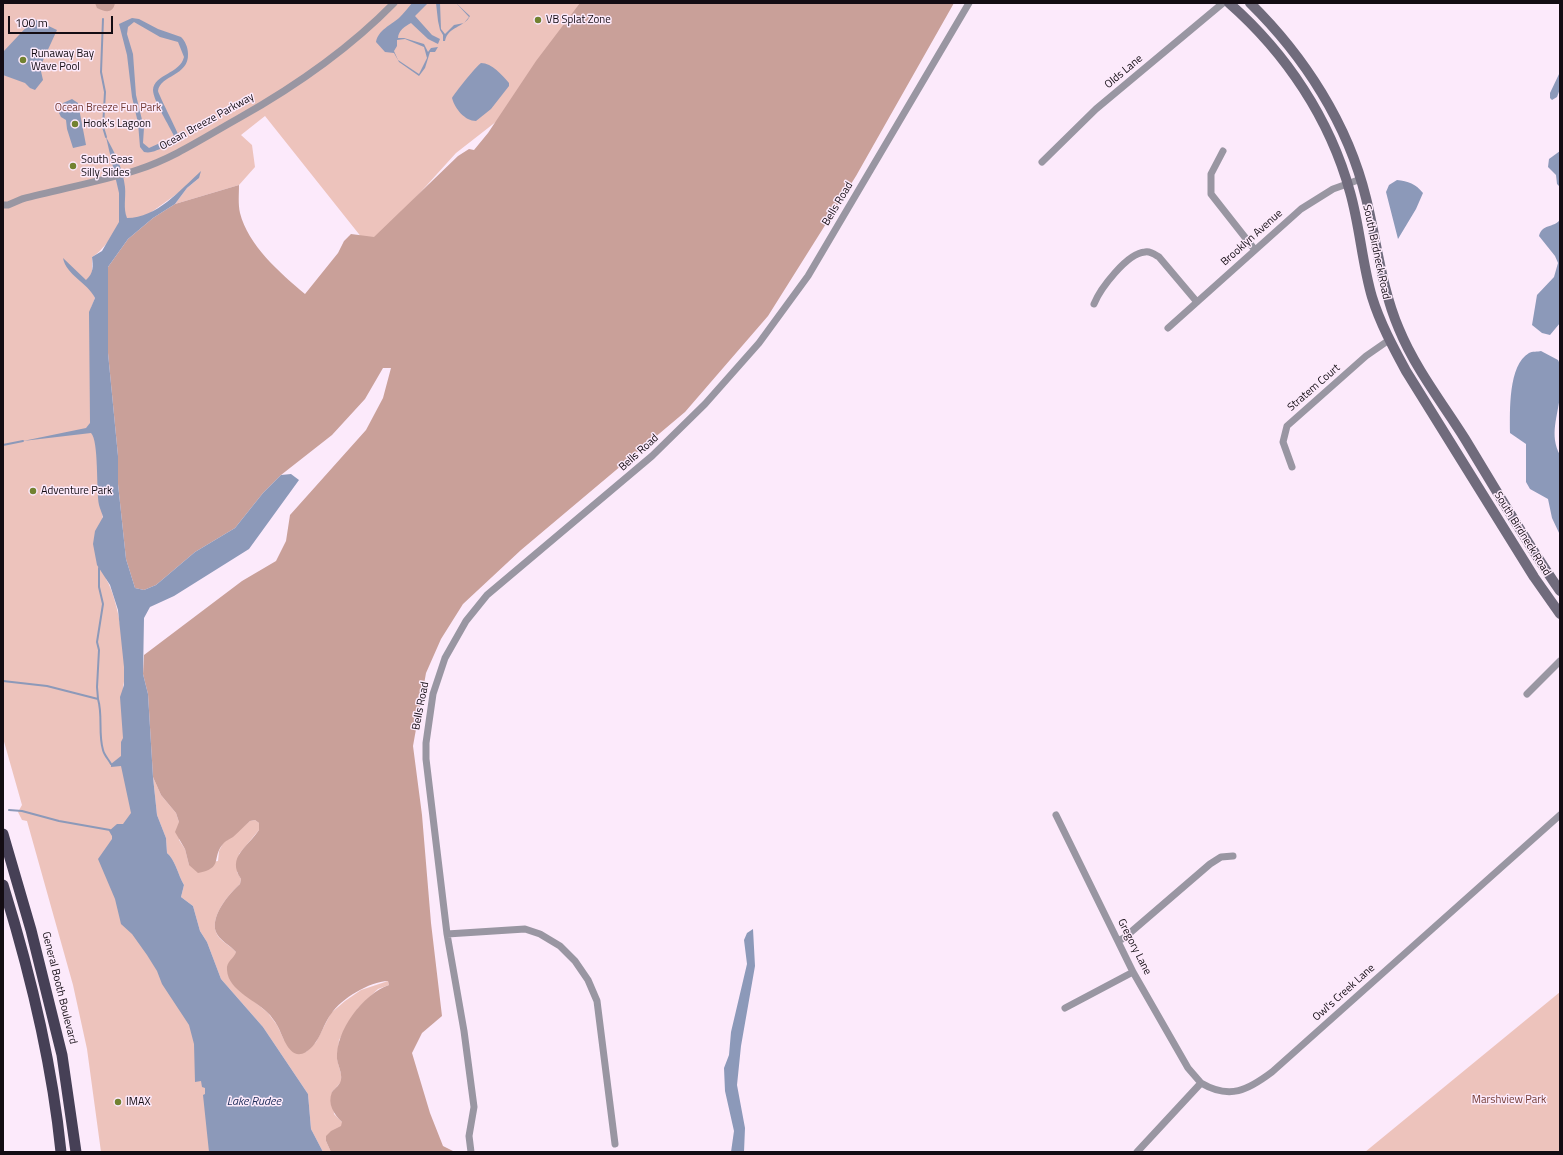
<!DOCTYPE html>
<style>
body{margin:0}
#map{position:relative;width:1563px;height:1155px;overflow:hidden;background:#fceafb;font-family:"Titillium Web",sans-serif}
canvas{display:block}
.frame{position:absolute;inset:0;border:4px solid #130c13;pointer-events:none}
.scale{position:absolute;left:8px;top:16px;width:105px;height:18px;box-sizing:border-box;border:2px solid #130c13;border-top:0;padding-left:5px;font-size:12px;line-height:14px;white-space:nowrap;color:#130c13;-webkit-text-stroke:3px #fceafb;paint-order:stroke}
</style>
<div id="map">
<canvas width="1563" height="1155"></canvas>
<div class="frame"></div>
<div class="scale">100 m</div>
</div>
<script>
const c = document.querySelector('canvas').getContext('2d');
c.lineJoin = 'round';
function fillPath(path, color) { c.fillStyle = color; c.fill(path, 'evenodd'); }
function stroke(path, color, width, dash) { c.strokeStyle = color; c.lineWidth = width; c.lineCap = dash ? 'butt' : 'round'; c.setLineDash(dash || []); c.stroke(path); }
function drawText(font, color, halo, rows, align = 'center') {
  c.font = font + ' "Titillium Web",sans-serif'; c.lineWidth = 3; c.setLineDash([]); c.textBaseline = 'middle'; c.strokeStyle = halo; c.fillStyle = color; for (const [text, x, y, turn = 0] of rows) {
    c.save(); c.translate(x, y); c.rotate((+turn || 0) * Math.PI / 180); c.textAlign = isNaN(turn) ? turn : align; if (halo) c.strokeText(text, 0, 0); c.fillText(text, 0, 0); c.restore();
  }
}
fillPath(new Path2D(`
 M3 3H585L506 114 456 153 370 248 265 116 241 135 252 145 255 167 239 185 175 204 187 188 199 178 146 216C133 218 117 232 108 242 102 248 100 252 92 257V291L95 298 91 308 106 579C119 599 129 666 123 688L156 871 302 1152H101L87 1049 73 985 27 821 22 820 18 812 22 805 3 738Z
 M153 777 161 795 176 813 179 822V840L185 849 189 865 218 861 219 851 223 843 250 821 255 820 259 823V830L239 854 237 872 241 879 240 884C229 894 210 916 216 932 219 941 230 945 236 952L232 983 268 1013 277 1025 284 1040 306 1052 316 1042 331 1013 345 1001 361 990 388 981 389 985 378 989 358 1008 339 1040 337 1059 341 1074V1082L332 1092 334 1114 342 1122V1126L326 1141 331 1152H323L311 1129 308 1094 263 1027 221 979 207 942 200 931 193 906 181 897 184 885C178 875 175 859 167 853L166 838 157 815Z
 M1560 992V1152H1365Z`), '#edc3bc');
fillPath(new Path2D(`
 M95 3H115C113 14 105 12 97 8Z
 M580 3H954L856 176 768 316 685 412 521 550 463 604 441 639 426 673 413 746 422 815 431 923 442 1016 422 1033 412 1053 430 1113 443 1146 455 1152H331L326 1141V1136L331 1131 341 1126 342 1122C334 1114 327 1104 332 1092 335 1088 340 1085 341 1080 342 1072 338 1066 337 1059 335 1031 363 994 389 985L388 981C369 982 342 998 331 1014 322 1026 320 1043 306 1052 289 1062 283 1035 277 1025 275 1021 272 1018 270 1015 258 1001 228 991 227 970 226 961 234 959 236 952 230 945 219 940 216 932 210 916 229 894 240 884L241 879C226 857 248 847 259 830V823L255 820 250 821C244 826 239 832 233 837 230 839 225 841 223 844 211 858 224 868 198 873L189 865 185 849 175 832 179 822 176 813 161 795 153 777 148 694 143 674 144 655 242 581 276 561 286 541 290 515 366 430 383 398 391 368H383L365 399 332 435 281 475 263 493 235 528 195 552 156 585 144 590 135 588 126 559 118 484V456L108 353V267L128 239 153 218 175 204 239 185C239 194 238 204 240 213 248 245 280 273 305 294L338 253 344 241 351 234 374 237 458 156 469 149 474 150 488 133 536 61Z`), '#c9a099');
fillPath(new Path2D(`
 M412 3H428L415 16 432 35 440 39 438 44 428 39 411 23C405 26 398 31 398 38H404L424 44 428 52 431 48 438 47 435 52H430L425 68 419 76 399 62 394 53 385 52 376 42C378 30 391 25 399 18 404 13 408 8 412 3ZM405 39 424 47 427 58 419 74 398 60 394 51 397 46V40Z
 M436 3H440L441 29 445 34 454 25 464 23 469 17 456 3 470 16C464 28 448 26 445 41H443V35L440 30 438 21Z
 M132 18 139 19 158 29 181 37C185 41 188 47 188 54 189 76 160 75 158 91 160 98 179 134 179 137 178 145 172 146 166 147 158 149 152 154 144 152L140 147 138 123 132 97 127 55 119 24ZM134 22 160 37 178 42 184 57C180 74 154 74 153 90 153 100 170 127 174 136L172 141 160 143 149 148 143 143 144 128 136 95 133 54 127 34 128 27Z
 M34 19 57 30 40 67 43 80 35 90 30 88 25 83 3 75V52Z
 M481 63C492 63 502 75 509 83V86L491 109 476 121C465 121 455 109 452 98 454 94 477 65 481 63Z
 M1560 72V89L1557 97 1552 100 1550 98V93Z
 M72 99 78 103 86 145 73 148 67 129 66 120 61 117 59 113 63 103Z
 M106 137C115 153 123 169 125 187 126 198 123 208 127 218 157 218 180 190 201 171L199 178 187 188 175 204 153 218 128 239 108 267V353L118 456V484L126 559 135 588 144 590 156 585 195 552 235 528 263 493 281 475 291 474 299 480 249 549 174 596 150 607 144 618 143 674 148 694 153 777 157 815 166 838 167 853C175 859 178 875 184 885L181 897 193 906 200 931 207 942 221 979 263 1027 308 1094 311 1129 323 1152H209L203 1095 205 1094V1088L202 1087 201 1081 195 1082 194 1044 189 1025 162 984 157 971 147 955 132 934 121 924 115 899 98 859 112 839V836L109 831 117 824H123L131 813 121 766 111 767V764L121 756V742L123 738 120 697 124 685V667L118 610 110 585 97 565 93 544 95 531 103 517C102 513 100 509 99 505 96 490 99 441 91 433L23 441 86 428 90 423 89 312 95 298C88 283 66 275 63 258L86 280C94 273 93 266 92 257L102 251 119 222V193Z
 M1560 151V187L1557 184 1556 175 1548 167 1549 159Z
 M1397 180C1408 181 1416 184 1423 193L1416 209 1398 239 1386 192 1389 185Z
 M1560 220V323L1550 335 1542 333 1532 325 1537 295 1554 277 1558 263 1555 256 1539 236C1542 224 1553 228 1560 220Z
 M1541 351 1558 360 1560 364C1560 374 1561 385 1560 395 1558 416 1549 435 1560 455V535L1552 518 1548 499 1530 489 1526 482V444L1510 433C1510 411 1508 365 1529 353 1532 351 1538 352 1541 351Z
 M753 929 755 966 741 1046 737 1085 745 1128 744 1152H731L734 1131 725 1091 724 1068 729 1055 731 1032 747 964 744 940 747 933Z`), '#8c99b9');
stroke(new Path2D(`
 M103 19 101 72 105 92 103 127 106 137
 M3 445 23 441
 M3 681 47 686 98 699C103 716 98 733 103 750 104 755 109 760 111 764
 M98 699 97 687 99 650 97 642 103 604 99 587V568
 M9 810 22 811 59 821 110 830`), '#8c99b9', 2);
stroke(new Path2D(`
 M1223 151 1211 174V194L1255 250
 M1042 162 1096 109 1223 3
 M3 205H8L22 199C60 189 99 182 137 170 174 158 205 137 239 118 296 86 348 50 394 3
 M1094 304C1100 289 1127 253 1145 252 1150 251 1154 254 1159 257L1197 302
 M1168 328 1301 209 1333 189 1361 179
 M1292 467 1283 442 1287 426 1366 356 1389 340
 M1527 694 1560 661
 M1056 815 1133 972 1188 1068 1201 1083
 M447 934 525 929 540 934 560 946 575 961 588 980 597 1001 615 1144
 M1118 941 1124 938 1210 864 1221 857 1233 856
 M1065 1008 1133 972
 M471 1152 469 1136 474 1107 464 1031 447 934 426 759V743L433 694 445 658 466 621 487 595 652 456 705 404 759 343 808 276 969 3
 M1137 1152 1201 1083C1230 1100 1248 1090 1272 1072L1560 815`), '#9996a2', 7);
stroke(new Path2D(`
 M1229 3C1286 53 1330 119 1350 192 1360 227 1362 263 1372 297 1380 323 1393 347 1406 371L1534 577 1560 614
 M1250 3C1304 56 1348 124 1366 198 1377 242 1381 287 1399 329 1415 368 1443 404 1465 439 1496 490 1526 542 1560 591`), '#706b7c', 10);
stroke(new Path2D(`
 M3 834 31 930 62 1055 76 1152
 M3 885C30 972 52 1062 61 1152`), '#464056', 11);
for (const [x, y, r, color] of [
 [538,20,4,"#728231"],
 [23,60,4,"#728231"],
 [75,124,4,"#728231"],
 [73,166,4,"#728231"],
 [33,491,4,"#728231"],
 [118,1102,4,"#728231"]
]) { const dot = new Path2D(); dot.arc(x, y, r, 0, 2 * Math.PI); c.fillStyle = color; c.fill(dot); stroke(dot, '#fceafb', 1.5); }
drawText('11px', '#130c13', '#fceafb', [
 ["VB Splat Zone",546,20],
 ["Runaway Bay",31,54],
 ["Wave Pool",31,67],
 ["Hook's Lagoon",83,124],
 ["South Seas",81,160],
 ["Silly Slides",81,173],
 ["Adventure Park",41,491],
 ["IMAX",126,1102]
], 'left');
drawText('11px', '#130c13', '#fceafb', [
 ["Olds Lane",1124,72,-40],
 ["Ocean Breeze Parkway",207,122,-29],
 ["Bells Road",838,204,-59],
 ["Brooklyn Avenue",1252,238,-42],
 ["South Birdneck Road",1376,252,78],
 ["Stratem Court",1314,388,-41],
 ["Bells Road",639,453,-42],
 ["South Birdneck Road",1522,534,58],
 ["Bells Road",421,706,-79],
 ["Gregory Lane",1134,947,63],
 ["General Booth Boulevard",59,988,76],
 ["Owl's Creek Lane",1344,993,-42]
]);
drawText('11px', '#733b34', '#fceafb', [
 ["Ocean Breeze Fun Park",108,108],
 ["Marshview Park",1509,1100]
]);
drawText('italic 12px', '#22305c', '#fceafb', [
 ["Lake Rudee",254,1102]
]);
</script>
